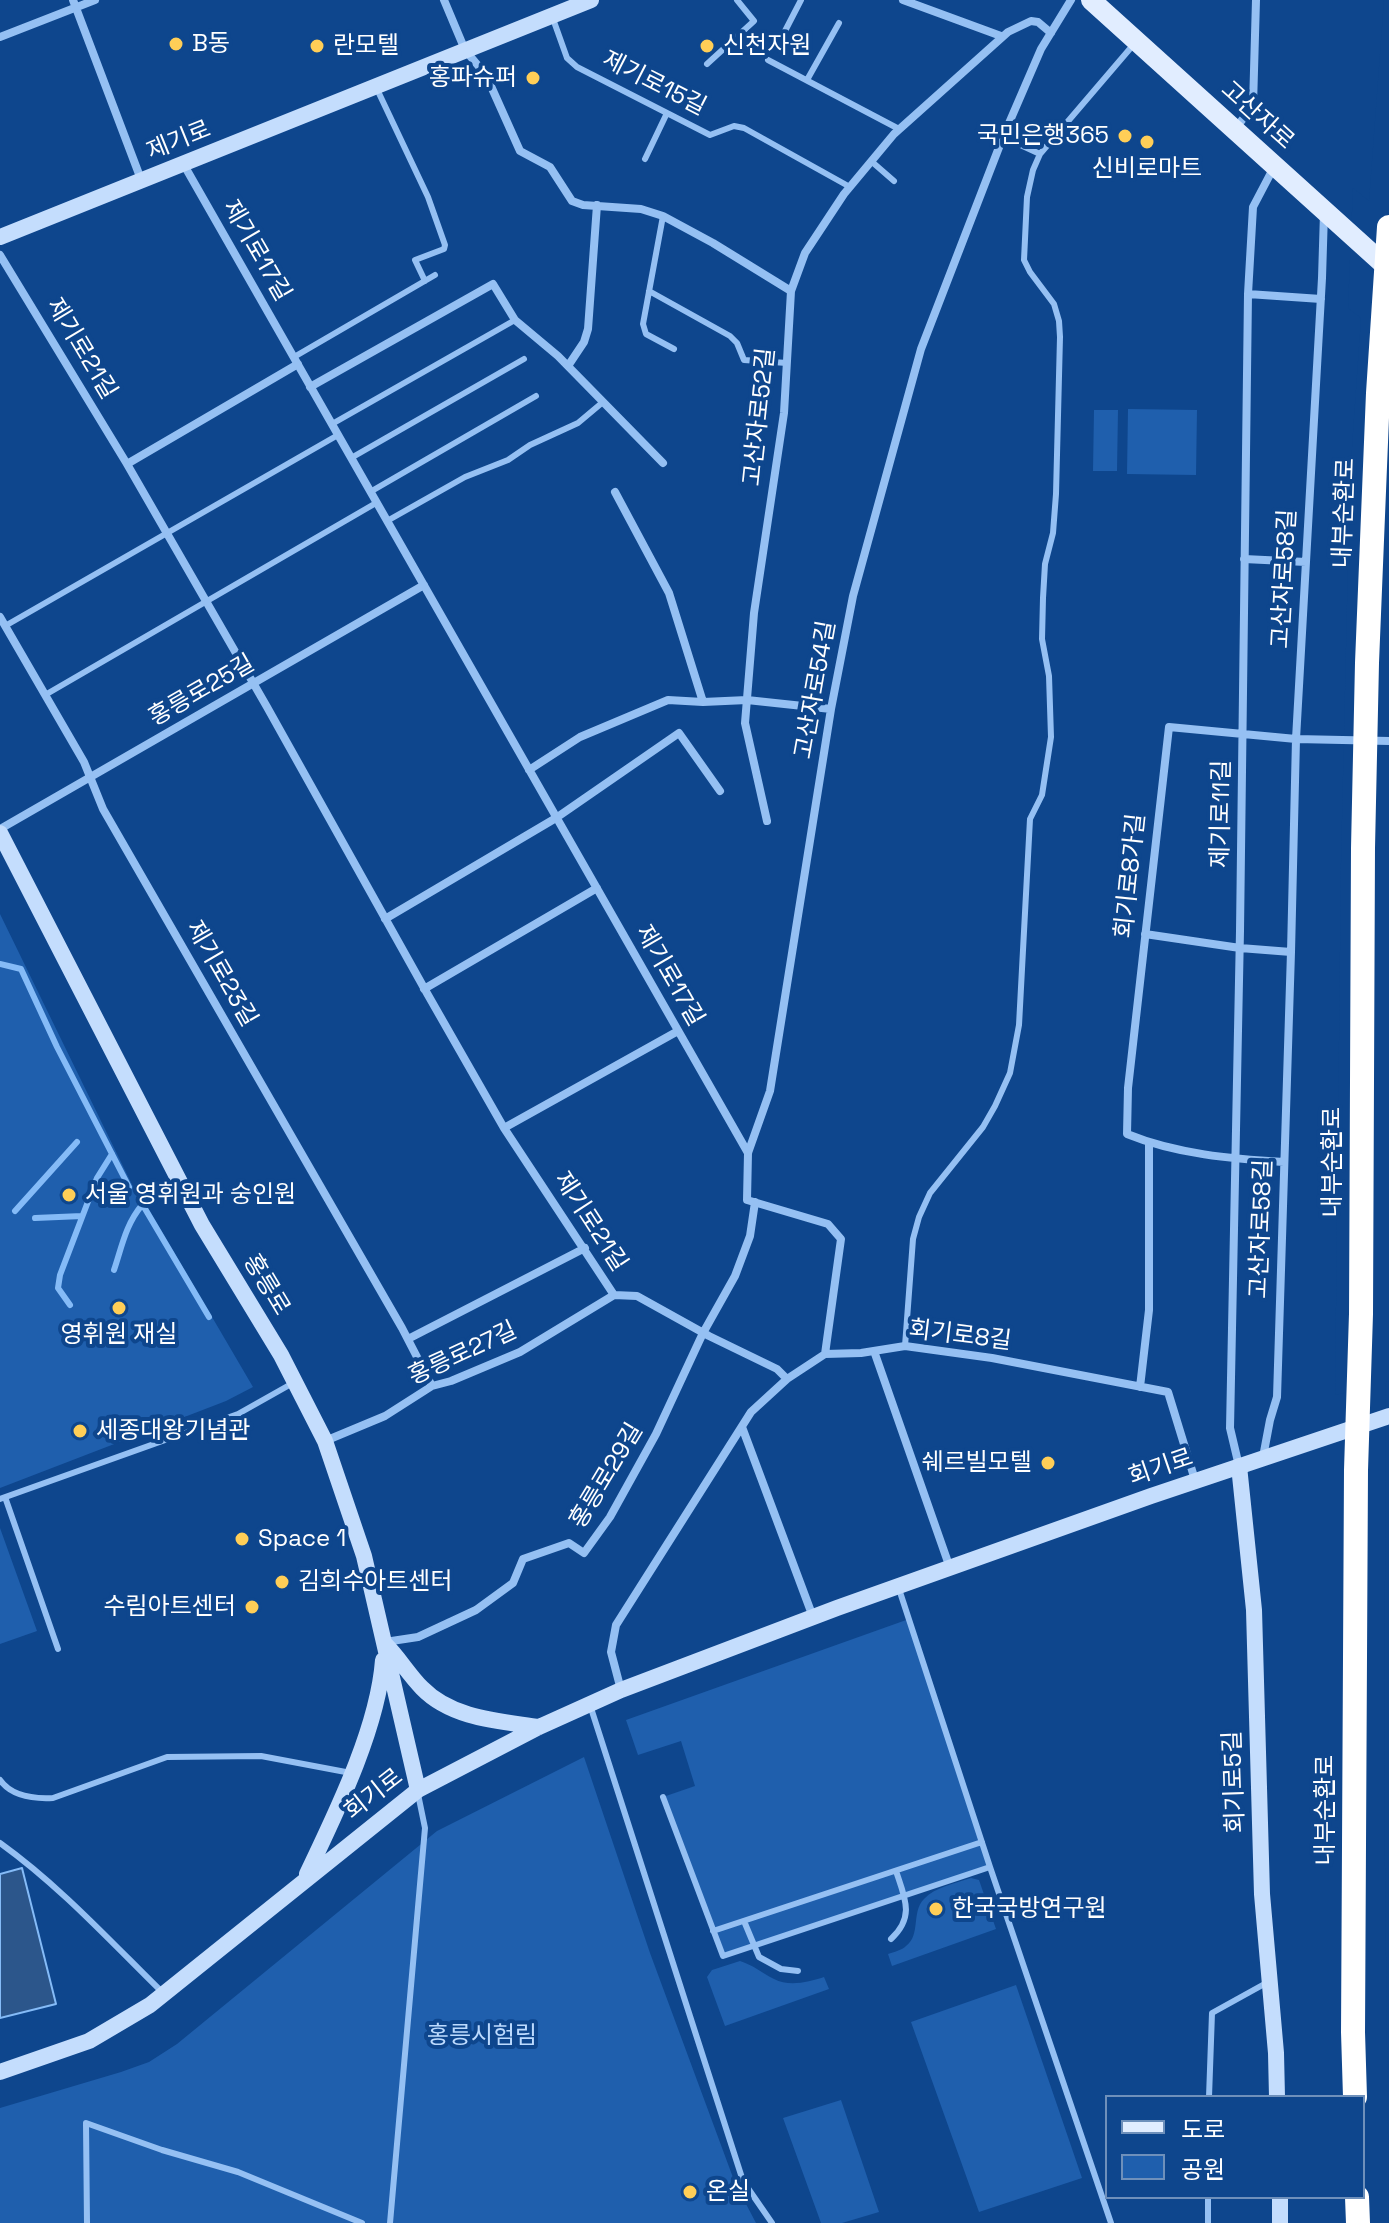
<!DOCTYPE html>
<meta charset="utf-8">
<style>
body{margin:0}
#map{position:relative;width:1389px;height:2223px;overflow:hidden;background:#0e468d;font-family:"Space Grotesk","Noto Sans KR",sans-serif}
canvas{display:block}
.legend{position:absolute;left:1105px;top:2095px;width:260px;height:104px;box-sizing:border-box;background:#0e468d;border:2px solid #6e90bb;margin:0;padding:10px 14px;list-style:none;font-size:24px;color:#fff}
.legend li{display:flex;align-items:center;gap:16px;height:40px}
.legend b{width:40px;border:2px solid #6e90bb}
</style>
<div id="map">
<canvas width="1389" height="2223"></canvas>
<ul class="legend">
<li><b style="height:10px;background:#e1edff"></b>도로</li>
<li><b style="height:22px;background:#1f5fad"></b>공원</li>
</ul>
</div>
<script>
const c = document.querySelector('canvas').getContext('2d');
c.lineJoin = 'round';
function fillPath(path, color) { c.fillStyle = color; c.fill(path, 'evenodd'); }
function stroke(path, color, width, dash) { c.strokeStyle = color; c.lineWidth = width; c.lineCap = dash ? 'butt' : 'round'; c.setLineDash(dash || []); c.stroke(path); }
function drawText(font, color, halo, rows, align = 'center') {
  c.font = font + ' "Space Grotesk","Noto Sans KR",sans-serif'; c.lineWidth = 8; c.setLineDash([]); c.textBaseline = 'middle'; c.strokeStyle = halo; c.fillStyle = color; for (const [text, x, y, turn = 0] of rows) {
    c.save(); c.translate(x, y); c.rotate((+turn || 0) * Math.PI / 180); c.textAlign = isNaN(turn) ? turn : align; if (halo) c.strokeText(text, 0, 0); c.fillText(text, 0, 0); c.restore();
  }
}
fillPath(new Path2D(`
 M1128 409 1197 410 1196 475 1127 474Z
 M1094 410H1118L1117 471H1093Z
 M0 914 141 1203 147 1206 253 1387 226 1401 0 1488Z
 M0 1528 37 1631 0 1644Z
 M909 1619 990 1867 723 1956 663 1797 695 1786 681 1741 638 1755 626 1720Z
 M584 1757 650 1953 735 2183 756 2223H0V2108L121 2072 149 2062 177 2044 437 1831Z
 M971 1878 979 1880 996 1929 892 1966 888 1954C894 1952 902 1950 906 1946 921 1935 911 1912 924 1899 935 1887 956 1883 971 1878Z
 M740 1961C753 1965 762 1973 774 1979 789 1987 809 1982 824 1977L829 1989 725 2026 707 1977 712 1970Z
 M1016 1985 1082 2178 979 2212 911 2022Z
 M841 2100 879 2212 842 2223H821L783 2118Z`), '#1f5fad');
const water = new Path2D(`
 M22 1868 56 2004 0 2018V1874Z`);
fillPath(water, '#2c568b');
stroke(water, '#85bbf7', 2);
fillPath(new Path2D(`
 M1384 0H1389V1381L1386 1382 1384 1779 1389 2223H1359L1363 2197V2097L1357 1390 1335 1395 1341 863 1350 475 1361 318 1348 308 1353 188 1369 201Z`), '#0e468d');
stroke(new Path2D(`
 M0 964 21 969 57 1047 129 1187
 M141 1202 209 1317
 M15 1211 77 1142
 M35 1218 82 1216
 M114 1270C122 1246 126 1224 142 1205
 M70 1305 58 1288 60 1275 97 1178 112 1154`), '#85bbf7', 6);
stroke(new Path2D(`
 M552 16 567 58 577 67 710 135 734 126 744 128 850 187
 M785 31 801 0
 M768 60 899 129
 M707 64 754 21 737 0
 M807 80 839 23
 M376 87 428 197 445 245 444 249 415 260 425 281
 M1003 137 1040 154
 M645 159 667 113
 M871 161 894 181
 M663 216 643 324 646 334 674 349
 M649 291 730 336 737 343 744 360 787 363
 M294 357 435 275
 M332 424 515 320
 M351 458 524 359
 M370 492 536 396
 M387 521 465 477 508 460 530 445 578 423 603 402
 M5 626 338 435
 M45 695 376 503
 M905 1346 913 1239 919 1217 930 1193 983 1127 995 1106 1010 1073 1019 1025 1030 819 1042 795 1051 737 1049 676 1042 639 1043 598 1045 564 1053 533 1056 494 1060 337 1059 321 1054 304 1030 272 1024 260 1027 197 1033 170 1040 154 1134 44
 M5 1497 58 1649
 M0 1499 238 1414 293 1383
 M899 1589 990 1867 1111 2223
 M590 1705 743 2181 772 2223
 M0 1780C12 1797 34 1799 53 1798L167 1757 261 1756 351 1773
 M663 1797 723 1956 990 1867
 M0 1843C60 1886 111 1942 163 1993
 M744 1921 759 1957 781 1969 798 1971
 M713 1931 982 1842
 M891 1939C915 1917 905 1898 896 1871
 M1209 2097 1212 2013 1268 1982
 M87 2223 86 2123 162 2150 238 2172 362 2223
 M390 2223 425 1828 418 1794
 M1208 2223V2197`), '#95c0f3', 6);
stroke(new Path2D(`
 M73 0 142 182
 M444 0 465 50 486 75 520 151 550 167 572 201 583 205 641 209 663 216 713 243 791 291
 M903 0 1001 36
 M0 37 95 0
 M1235 129 1253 106 1256 0
 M184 165 748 1153
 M0 255 127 464 267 707 428 995 504 1128 614 1295
 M1248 294 1321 299
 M568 366 584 342 588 329 597 205
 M310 387 493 284 515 320 558 356 663 463
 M127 464 298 364
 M615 492 669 593 703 702
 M1244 559 1306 562
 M0 617 84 762 103 809 402 1328 432 1386
 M529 770 580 737 668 700 703 702 747 700 831 709
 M767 821 745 723 754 613 784 413 791 291 805 253 844 194 894 134 1008 32 1031 21 1038 22 1051 33
 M0 829 424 585
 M385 919 556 818 679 733 720 791
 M1145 934 1240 948 1291 952
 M424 989 597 888
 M504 1128 678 1031
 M1284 1162C1232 1159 1176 1154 1127 1134L1128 1088 1169 727 1296 739 1389 741
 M614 1295 637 1296 709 1336 777 1369 787 1379
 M408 1339 585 1248
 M874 1351 950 1568
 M825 1354 841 1239 828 1224 747 1200 748 1153 770 1091 831 709 853 596 921 349 1003 137 1041 49 1071 0
 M1140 1387 1149 1310V1143
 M742 1427 813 1617
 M325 1441 385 1416 432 1386 451 1381 520 1352 614 1295
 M1263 1457 1270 1420 1277 1397 1291 952 1296 739 1322 278 1324 213
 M1239 1466 1230 1428 1240 931 1248 294 1253 207 1274 167
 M385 1642 418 1637 476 1610 513 1583 523 1559 569 1543 584 1553 610 1517 656 1434 703 1333 735 1276 750 1236 755 1202
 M621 1690 611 1652 616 1625 751 1412 787 1379 825 1354 861 1353 905 1346 992 1358 1168 1392 1195 1480`), '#95c0f3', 8);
stroke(new Path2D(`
 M0 237 591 0
 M0 833 202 1225 281 1355 325 1441 364 1556 418 1790
 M1239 1466 1254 1610 1262 1894 1276 2053 1277 2097
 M386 1645C399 1658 409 1675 422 1688 452 1719 500 1721 539 1727
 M307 1874C336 1813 378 1728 383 1660
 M0 2072 89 2041 150 2005 418 1790 539 1727 621 1690 837 1608 1151 1496 1389 1416
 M1280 2197V2223`), '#c4ddfd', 16);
stroke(new Path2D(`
 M1091 0 1389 269`), '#e1edff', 20);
stroke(new Path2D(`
 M1357 2197 1358 2223`), '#fff', 24);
stroke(new Path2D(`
 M1355 2097 1353 2032 1356 1470 1361 1314 1363 848 1367 663 1378 393 1389 227`), '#fff', 24);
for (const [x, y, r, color] of [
 [176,44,8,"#ffce57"],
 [317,46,8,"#ffce57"],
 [707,46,8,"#ffce57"],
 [533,78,8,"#ffce57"],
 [1125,136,8,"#ffce57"],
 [1147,142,8,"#ffce57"],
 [69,1195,8,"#ffce57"],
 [119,1308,8,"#ffce57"],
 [80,1431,8,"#ffce57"],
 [1048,1463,8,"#ffce57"],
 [242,1539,8,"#ffce57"],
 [282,1582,8,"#ffce57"],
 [252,1607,8,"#ffce57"],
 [936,1909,8,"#ffce57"],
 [690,2192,8,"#ffce57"]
]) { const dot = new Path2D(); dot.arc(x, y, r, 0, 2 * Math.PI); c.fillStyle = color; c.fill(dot); stroke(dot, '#0e468d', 3); }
drawText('24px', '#fff', '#0e468d', [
 ["B동",192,44],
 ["란모텔",333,46],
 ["신천자원",723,46],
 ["홍파슈퍼",517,78,"right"],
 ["국민은행365",1109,136,"right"],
 ["신비로마트",1147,169,"center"],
 ["서울 영휘원과 숭인원",85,1195],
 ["영휘원 재실",119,1335,"center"],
 ["세종대왕기념관",96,1431],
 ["쉐르빌모텔",1032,1463,"right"],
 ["Space 1",258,1539],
 ["김희수아트센터",298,1582],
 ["수림아트센터",236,1607,"right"],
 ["한국국방연구원",952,1909],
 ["온실",706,2192]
], 'left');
drawText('24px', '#fff', '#0e468d', [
 ["제기로15길",654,84,27],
 ["고산자로",1257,116,42],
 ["제기로",179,141,-22],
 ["제기로17길",256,251,60],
 ["제기로21길",81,349,59],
 ["고산자로52길",760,417,-84],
 ["내부순환로",1345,513,-88],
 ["고산자로58길",1285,579,-87],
 ["고산자로54길",816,690,-80],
 ["홍릉로25길",202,691,-30],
 ["제기로11길",1222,814,-89],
 ["회기로8가길",1131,876,-84],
 ["제기로23길",221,974,60],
 ["제기로17길",669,976,60],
 ["내부순환로",1333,1162,-90],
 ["제기로21길",590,1222,57],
 ["고산자로58길",1262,1229,-88],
 ["홍릉로",266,1285,59],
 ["회기로8길",960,1336,7],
 ["홍릉로27길",463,1354,-25],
 ["회기로",1161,1468,-19],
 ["홍릉로29길",607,1476,-59],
 ["회기로5길",1235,1782,-92],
 ["회기로",374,1795,-38],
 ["내부순환로",1326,1810,-90]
]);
drawText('24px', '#bcdafe', '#0e468d', [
 ["홍릉시험림",482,2036]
]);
</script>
